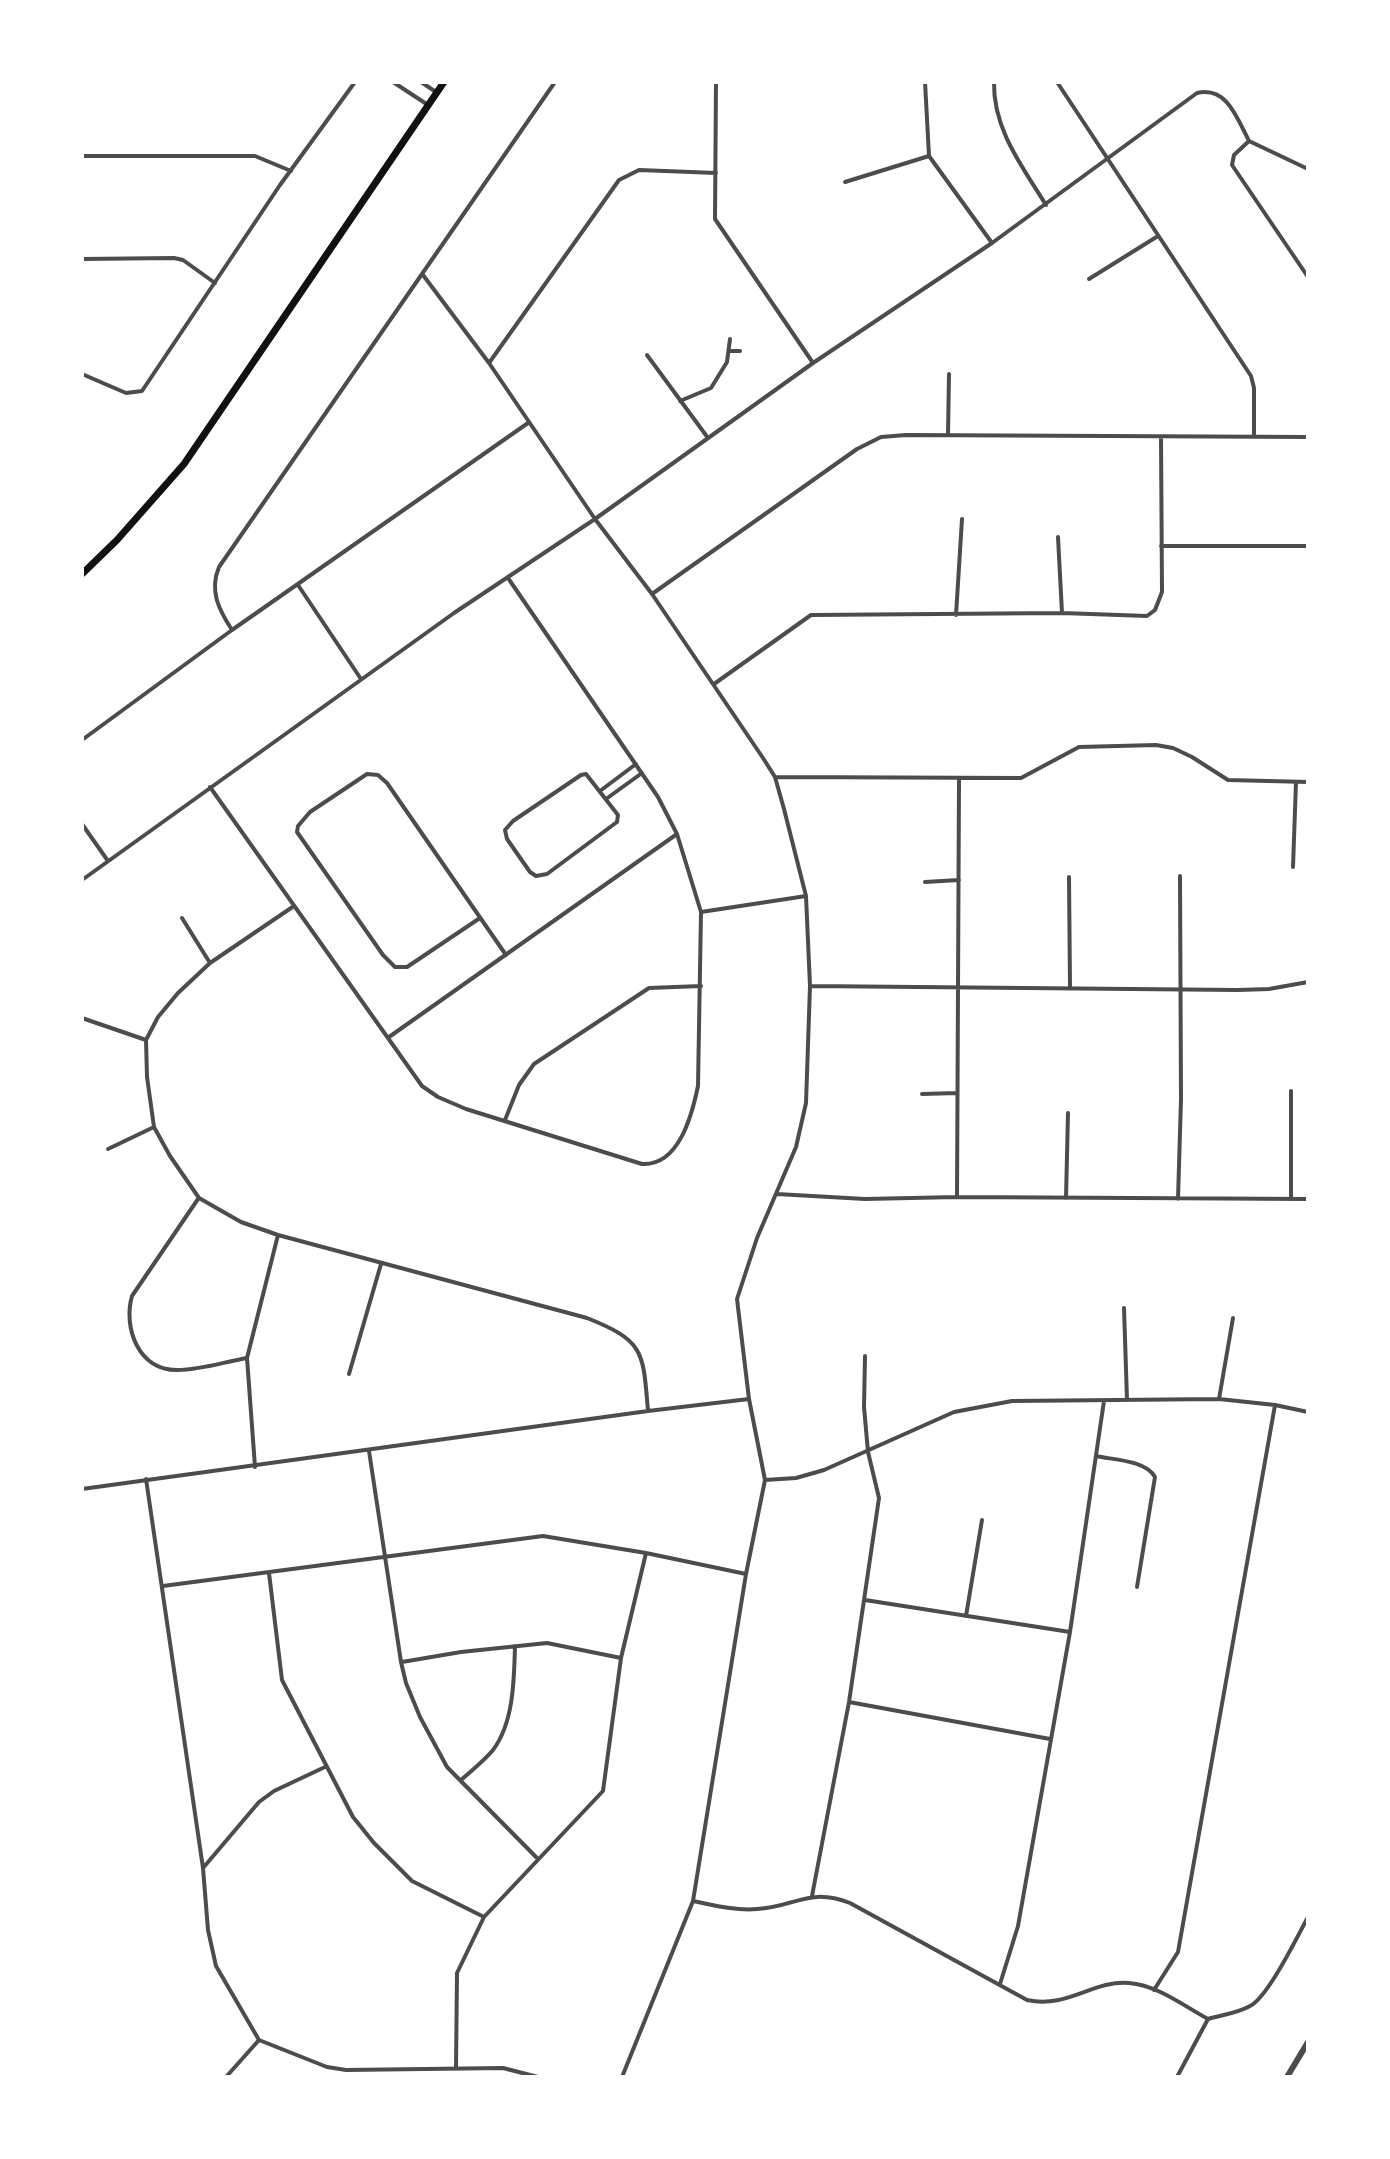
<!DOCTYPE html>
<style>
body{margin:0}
#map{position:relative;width:1390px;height:2159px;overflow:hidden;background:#fff;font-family:"Public Sans",sans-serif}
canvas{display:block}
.frame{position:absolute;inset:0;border:84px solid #fff;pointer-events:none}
</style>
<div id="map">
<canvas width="1390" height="2159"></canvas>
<div class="frame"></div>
</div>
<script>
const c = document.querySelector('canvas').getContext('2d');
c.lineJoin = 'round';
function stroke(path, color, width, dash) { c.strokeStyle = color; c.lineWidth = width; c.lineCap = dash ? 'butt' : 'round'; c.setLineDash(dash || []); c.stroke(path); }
stroke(new Path2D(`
 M393 82 428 105
 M421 82 436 92
 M716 82 715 219 813 363
 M925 82 929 156 992 243
 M994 82C993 129 1022 166 1046 205
 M1057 82 1251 376 1254 388V436
 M1249 141 1234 155 1232 165 1308 277
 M1249 141 1308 169
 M82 156H255L291 171
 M845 182 929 156
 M82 259 174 258 183 260 215 283
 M423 275 489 363 595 519 652 594 763 758 775 777 784 809 806 896 810 986 806 1103 796 1147 757 1238 737 1299 749 1399 765 1480 746 1574 693 1901 622 2077
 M1089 279 1158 236
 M730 351H740
 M647 355 708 438
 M489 363 619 180 639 170 716 173
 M82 374 126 393 142 391 280 185 355 82
 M680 401 711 388 727 362 730 339
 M948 435 949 374
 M1058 537 1062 613
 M1161 546H1308
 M298 585 361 679
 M652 594 857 449 881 437 906 435 1308 437
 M956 615 962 519
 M232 630C219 610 209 591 219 567L555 82
 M714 684 811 615 1062 613 1147 616 1155 610 1162 592 1161 437
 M82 740 232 630 528 423
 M581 775 586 774 618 815 617 822 547 874 536 876 530 872 507 839 505 830 513 821Z
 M775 777 1021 778 1079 747 1156 745 1173 748 1192 757 1228 780 1308 782
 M210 787 422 1086 438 1097 466 1109 642 1164C679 1166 692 1115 698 1086L701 912 677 834 658 797 508 578
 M600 791 636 764
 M606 799 642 773
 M82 824 108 861
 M1293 867 1296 782
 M1069 877 1070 987
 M82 880 454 613 595 519 813 363 992 243 1197 93C1227 86 1237 118 1249 141
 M925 882 959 880
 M294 906 210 963 178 993 158 1017 146 1040 147 1077 154 1127 170 1156 199 1198 241 1222 278 1235 587 1318C645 1341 643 1352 648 1411
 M701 912 806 896
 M182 918 210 963
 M480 918 407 967H395L383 955 297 832 298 826 310 812 367 774 378 775 387 783 506 955
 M810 986 1238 990 1269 989 1308 982
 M82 1018 146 1040
 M389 1037 677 834
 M922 1094 957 1093
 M505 1120 519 1085 534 1064 649 988 701 986
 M108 1149 154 1127
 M777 1194 865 1199 957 1197 1308 1199
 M957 1197 959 780
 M1066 1198 1068 1113
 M198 1199 132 1296C123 1327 138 1371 178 1370 200 1370 224 1362 247 1358
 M1178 1199 1181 1099 1180 876
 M1291 1199V1091
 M1124 1308 1127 1400
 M349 1374 381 1264
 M1219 1399 1233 1318
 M369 1451 401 1662 406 1683 420 1717 447 1767 538 1859
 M1096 1456C1114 1460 1145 1460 1155 1477L1137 1587
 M255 1467 247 1358 278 1235
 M146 1479 203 1868 208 1930 216 1966 259 2040 327 2067 346 2070 503 2068 538 2077
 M765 1480 796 1478 824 1470 954 1412 1012 1401 1219 1399 1275 1405 1308 1412
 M82 1489 648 1411 749 1399
 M269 1573 282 1680 353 1817 374 1843 412 1881 484 1917
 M163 1586 543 1536 646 1553 746 1574
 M865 1600 1070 1632
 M966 1616 982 1520
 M402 1662 461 1652 547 1643 621 1658
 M849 1702 1050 1739
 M461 1780C471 1771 484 1761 493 1750 514 1722 514 1679 515 1646
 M203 1868 259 1802 274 1791 325 1767
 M812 1896 849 1702 879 1498 868 1452 864 1407 865 1356
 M693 1901C713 1905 736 1911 757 1909 796 1907 808 1887 850 1903L1027 2000C1067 2009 1093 1980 1129 1983 1157 1985 1184 2006 1208 2019
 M1000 1984 1018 1926 1070 1632 1104 1401
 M1154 1990 1178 1952 1275 1405
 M1208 2019C1222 2015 1238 2013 1250 2006 1268 1997 1297 1937 1308 1917
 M456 2067 457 1973 484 1917 603 1791 621 1658 646 1553
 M226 2077 259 2040
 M1177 2077 1208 2019`), '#4c4c4c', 4);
stroke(new Path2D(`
 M1287 2077 1308 2042`), '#4c4c4c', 6);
stroke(new Path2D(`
 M82 574 117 540 184 464 444 82`), '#111', 7);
</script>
